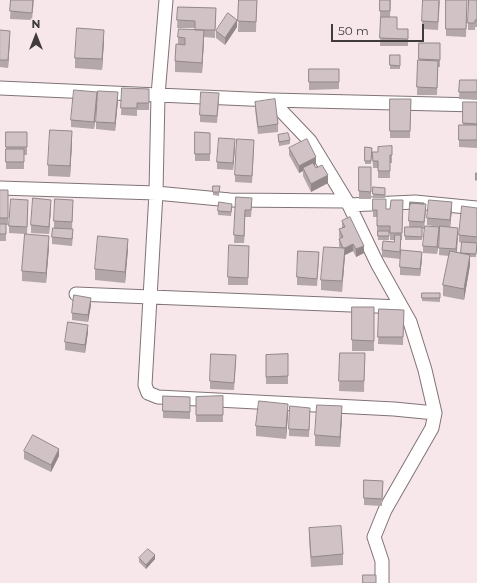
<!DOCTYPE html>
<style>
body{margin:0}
#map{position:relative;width:477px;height:583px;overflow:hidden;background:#f7e7ea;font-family:Montserrat,sans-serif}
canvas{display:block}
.north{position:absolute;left:16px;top:16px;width:40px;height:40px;-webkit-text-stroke:3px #f7e7ea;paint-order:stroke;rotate:0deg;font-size:11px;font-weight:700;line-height:16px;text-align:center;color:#413b3c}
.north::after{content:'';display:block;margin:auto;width:14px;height:18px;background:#413b3c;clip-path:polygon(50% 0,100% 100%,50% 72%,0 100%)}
.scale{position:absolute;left:331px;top:24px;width:93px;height:18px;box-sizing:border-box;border:2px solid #413b3c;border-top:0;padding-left:5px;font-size:12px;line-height:14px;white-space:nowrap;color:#413b3c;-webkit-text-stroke:3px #f7e7ea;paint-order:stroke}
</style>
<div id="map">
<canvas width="477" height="583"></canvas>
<div class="north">N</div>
<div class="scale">50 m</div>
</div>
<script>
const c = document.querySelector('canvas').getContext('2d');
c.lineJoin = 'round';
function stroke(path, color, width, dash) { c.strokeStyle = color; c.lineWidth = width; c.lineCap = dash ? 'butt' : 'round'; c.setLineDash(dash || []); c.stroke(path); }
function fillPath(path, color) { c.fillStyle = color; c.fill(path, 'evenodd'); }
const street = new Path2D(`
 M166 0 158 95 156 193 145 385 148 393 158 397 394 409 435 413
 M0 88 271 100 477 105
 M271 100 310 141 349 205 377 263 410 322 425 370 435 413 432 428 385 510 374 537 382 561V583
 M0 188 156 193 230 200 346 201
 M349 205 415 202 477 208
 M76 294 401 307`);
stroke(street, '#817476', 15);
stroke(street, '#fff', 13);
fillPath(new Path2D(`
 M11 0H34L32 20 10 19Z
 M239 0H257L256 32H238Z
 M380 0H391L390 17 397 29H408V46H380L381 18H380Z
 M440 0 438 30 422 29V21Z
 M446 0H467L466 37 446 36Z
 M477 0V27H475V30H468V23Z
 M178 7 216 8 215 38 204 37 202 73 175 72V61L178 44V37L195 30V28H177Z
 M237 27 225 45 216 38V31Z
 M0 30 10 38 8 68 0 67Z
 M104 41 102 70 75 68V58Z
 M440 43V67H438L437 95H417L418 60H419V59Z
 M390 55H400V69H390Z
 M309 69H339V89L309 90Z
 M460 80H477V100L459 99Z
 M122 88 149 89V110H137V116L121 115Z
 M97 99 94 129 71 127V120Z
 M390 99H411L410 138H390Z
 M118 100 115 131 96 129V122Z
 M219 101 217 123 200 122V115Z
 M255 102 278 124V132L258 134 255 109Z
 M463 102H477V148L459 147V125H463Z
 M6 132H27V155H24V169H6Z
 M195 132 210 133V161H195Z
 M278 135 290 140V144L279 146Z
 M72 142 70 177 48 176V165Z
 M392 146V163H390V178H378V168H373L372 152H378Z
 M235 147 233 170 217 169V162Z
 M365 147 372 148 371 164H365Z
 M254 148 252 183 235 182V175Z
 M289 148 316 164 314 165 316 168 328 183 311 192 303 176V171L299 173 289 155Z
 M359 167H371V199H359Z
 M220 186 219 196 213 195V192Z
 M385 188V198H373V194Z
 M0 190H8V225H6V241H0Z
 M236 197 252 205 251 217H245L244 243H234Z
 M373 199 386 209H390L403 200 402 240H401L400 259 382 257V250L394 242V240H390V233H389V240H378V233H377V217H373Z
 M28 207 27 234 49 247 46 283 22 281V271L25 234 9 233V226Z
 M51 207 49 234 31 233V225Z
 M73 207 72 229 59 228 73 236 72 246 52 244V237L54 228V221Z
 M232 208 231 216 218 215V211Z
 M477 208V244L476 257H470V265L464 300 443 296V285L449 256 439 255 440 227 427 225V218L452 209 450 227 458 235 457 252 461 253 462 243 459 242V235Z
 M426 211 424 229H422V240H405V227H409V221Z
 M342 221 364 253 356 257 353 251 345 255 342 292 321 290V280L340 248 339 246V239L340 238 339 237V229L342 228Z
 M439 234 437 254 423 253V246Z
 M249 246 248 285H228V277Z
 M128 249 125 283 95 280V269Z
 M319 259 317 286 297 285V277Z
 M422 259 420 276 400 275V267Z
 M422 293H440V302L422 301Z
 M91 305 88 322 72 320V313Z
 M352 307H374V351H352Z
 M379 309 404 310 403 345 378 344Z
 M88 332 85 353 65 350V342Z
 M340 353H365L364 392 339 391Z
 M288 354V384H266V355Z
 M236 362 234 390 210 389V381Z
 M163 396 190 397V419L163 418Z
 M223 396V422H196V397Z
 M288 414 286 439 256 436V426Z
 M310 415 309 437 289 436V429Z
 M342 417 340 447 315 446V435Z
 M24 451 59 456 51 472 24 459Z
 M364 480 383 481 382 506 364 505Z
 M309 528 343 554V565L311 567 309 539Z
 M139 558 155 559 146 569 139 562Z`), '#b4a7a9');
fillPath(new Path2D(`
 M237 20V27L225 45V38Z
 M104 30V41L102 70V59Z
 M204 30V41L202 73V63Z
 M10 31V38L8 68V60Z
 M97 92V99L94 129V122Z
 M118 92V100L115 131V123Z
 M72 131V142L70 177V166Z
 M235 139V147L233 170V163Z
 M316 157V164L304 170 303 168V171L299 173V166Z
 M328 175V183L311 192V184Z
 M51 200V207L49 234V227Z
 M452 202V209L450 228V220Z
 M245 210V217L244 243V236Z
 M439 227V234L437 254V247Z
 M458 228V235L456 257V249Z
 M49 236V247L46 283V273Z
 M128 239V249L125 283V272Z
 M353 244V251L345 255 342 292 344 249Z
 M364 246V253L356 257V249Z
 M422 252V259L420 276V269Z
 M470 255V265L464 300V289Z
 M91 298V305L88 322V315Z
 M88 325V332L85 353V345Z
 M288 404V414L286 439V428Z
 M342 406V417L340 447V437Z
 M59 449V456L51 472V465Z
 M155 555V559L146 569V565Z`), '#92888a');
const building = new Path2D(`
 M11 0H33L32 13 10 11Z
 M239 0H257L256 22 238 21Z
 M380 0H390V11H380Z
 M423 0H439L438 22 422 21Z
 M446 0H467L466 29H446Z
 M469 0H477V20H475V23H468Z
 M178 7 216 8 215 30H195V21L177 20Z
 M228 13 237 20 225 38 216 31Z
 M381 17H397V29H408V39L380 38Z
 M77 28 104 30 102 59 75 58Z
 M179 29 204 30 202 63 175 61 176 44 185 45V38L178 37Z
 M0 30 10 31 8 60H0Z
 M419 43H440V60L419 59Z
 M390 55H400V66L390 65Z
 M418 60 438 61 437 88 417 87Z
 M309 69H339V82H309Z
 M460 80H477V92H459Z
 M122 88 149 89V103H137V108H121Z
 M74 90 97 92 94 122 71 120Z
 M98 91 118 92 115 123 96 122Z
 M201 92 219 93 217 116 200 115Z
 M275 99 278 124 258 127 255 102Z
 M390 99H411L410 131H390Z
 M463 102H477V124L463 123Z
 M459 125H477V140H459Z
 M50 130 72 131 70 166 48 165Z
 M6 132H27V147H6Z
 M195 132 210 133V154H195Z
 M288 133 290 140 279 142 278 135Z
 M219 138 235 139 233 163 217 162Z
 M237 139 254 140 252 176 235 175Z
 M307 139 316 157 299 166 289 148Z
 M392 146V155H390V171H378V161H373L372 152H378V147Z
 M365 147 372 148 371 161H365Z
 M6 149H24V162H6Z
 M313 163 316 168 322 165 328 175 311 184 303 168Z
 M359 167H371V192L359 191Z
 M476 173H477V180H476Z
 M213 186H220L219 192H213Z
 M373 187 385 188V195L373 194Z
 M0 190H8V218H0Z
 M236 197 252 198 251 210H245L244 236 234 235Z
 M33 198 51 200 49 227 31 225Z
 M11 199 28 200 27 227 9 226Z
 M55 199 73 200 72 222 54 221Z
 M373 199H386V209H390L391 200H403L402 233H390V226H377V210H373Z
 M429 200 452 202 450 220 427 218Z
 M219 202 232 204 231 212 218 211Z
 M410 202 424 203V204L410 203V205Z
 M410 203 426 204 424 222 409 221Z
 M462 206 477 208V237L459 235Z
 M350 217 364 246 356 249 353 244 345 248H343L339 239 343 237 339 229 345 227 342 221Z
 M0 224H6V234H0Z
 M425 226 439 227 437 247 423 246Z
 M440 226 458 228 456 249 439 248Z
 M405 227H422V237L405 236Z
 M53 228 73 229 72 239 52 237Z
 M378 231H389V236H378Z
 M25 234 49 236 46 273 22 271Z
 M395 235H401L400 252 382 250 383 241 394 242Z
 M98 236 128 239 125 272 95 269Z
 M462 242 477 243 476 254 461 253Z
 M229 245 249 246 248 278 228 277Z
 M324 247 345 248 342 281 321 280Z
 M401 250 422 252 420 269 400 267Z
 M298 251 319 252 317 279 297 277Z
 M450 251 470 255 464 289 443 285Z
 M422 293H440V298H422Z
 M74 295 91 298 88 315 72 313Z
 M352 307H374V341L352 340Z
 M379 309 404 310 403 337H378Z
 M68 322 88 325 85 345 65 342Z
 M340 353H365L364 381H339Z
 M211 354 236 355 234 383 210 381Z
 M288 354V376L266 377V355Z
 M163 396 190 397V412L163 411Z
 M223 396V415H196V397Z
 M259 401 288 404 286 428 256 426Z
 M317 405 342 406 340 437 315 435Z
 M290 406 310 408 309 430 289 429Z
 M33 435 59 449 51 465 24 451Z
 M364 480 383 481 382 499 364 498Z
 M341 526 343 554 311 557 309 528Z
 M148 549 155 555 146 565 139 558Z
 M363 575H376V583H363Z`);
fillPath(building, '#d1c2c5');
stroke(building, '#92888a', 1);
</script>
